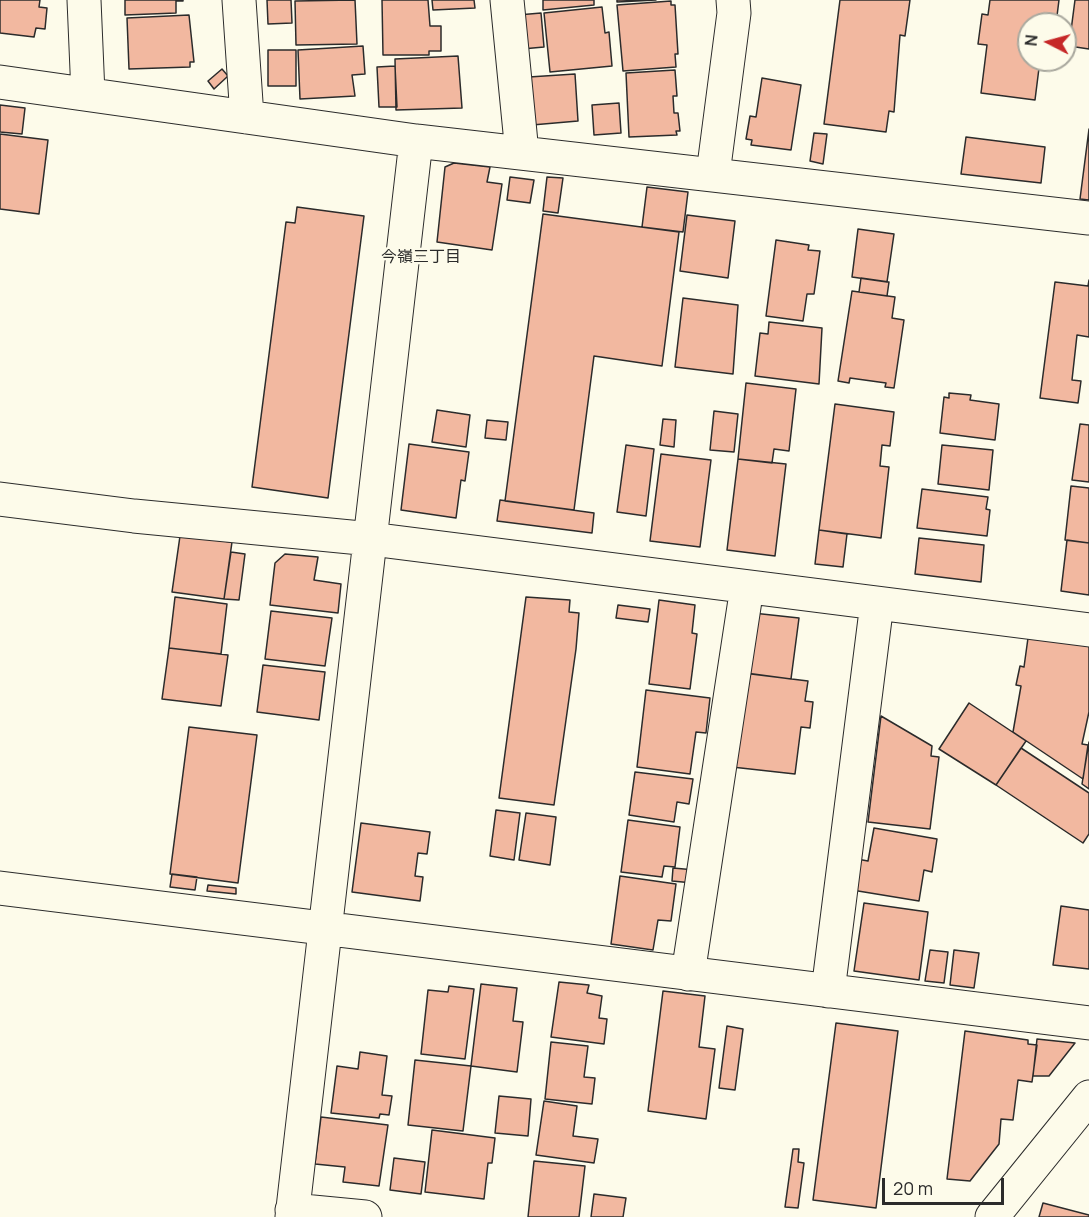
<!DOCTYPE html>
<meta charset="utf-8">
<style>
body{margin:0}
#map{position:relative;width:1089px;height:1217px;overflow:hidden;background:#fdfbea;font-family:Manrope,sans-serif}
canvas{display:block}
.north{position:absolute;left:1017px;top:12px;width:60px;height:60px;box-sizing:border-box;background:#fdfbea;border:2px solid #a9a89e;border-radius:50%;rotate:276deg;font-size:16px;font-weight:700;line-height:24px;text-align:center;color:#2b2b2b}
.north::after{content:'';display:block;margin:auto;width:21px;height:27px;background:#c62828;clip-path:polygon(50% 0,100% 100%,50% 72%,0 100%)}
.scale{position:absolute;left:882px;top:1178px;width:122px;height:27px;box-sizing:border-box;border:3px solid #2b2b2b;border-top:0;padding-left:8px;font-size:18px;line-height:21px;white-space:nowrap;color:#2b2b2b;-webkit-text-stroke:4px #fdfbea;paint-order:stroke}
</style>
<div id="map">
<canvas width="1089" height="1217"></canvas>
<div class="north">N</div>
<div class="scale">20 m</div>
</div>
<script>
const c = document.querySelector('canvas').getContext('2d');
c.lineJoin = 'round';
function fillPath(path, color) { c.fillStyle = color; c.fill(path, 'evenodd'); }
function stroke(path, color, width, dash) { c.strokeStyle = color; c.lineWidth = width; c.lineCap = dash ? 'butt' : 'round'; c.setLineDash(dash || []); c.stroke(path); }
function drawText(font, color, halo, rows, align = 'center') {
  c.font = font + ' Manrope,"Noto Sans JP",sans-serif'; c.lineWidth = 4.5; c.setLineDash([]); c.textBaseline = 'middle'; c.strokeStyle = halo; c.fillStyle = color; for (const [text, x, y, turn = 0] of rows) {
    c.save(); c.translate(x, y); c.rotate((+turn || 0) * Math.PI / 180); c.textAlign = isNaN(turn) ? turn : align; if (halo) c.strokeText(text, 0, 0); c.fillText(text, 0, 0); c.restore();
  }
}
const building = new Path2D(`
 M0 0H40L39 7 47 8 45 29 36 28 34 37 0 33Z
 M125 0H183V1H176V13L125 15Z
 M267 0H291L292 23 268 24Z
 M355 0 357 44 296 45 295 1Z
 M382 0H428L430 26H441V51H429V55H383Z
 M432 0H474L475 8 433 10Z
 M543 0H594V5L543 10Z
 M617 0H656L617 2Z
 M840 0H910L905 36 900 35 894 112 889 111 886 132 824 124Z
 M990 0H1059L1056 24H1029V60H1040L1035 100 981 93 987 45 978 44 982 14 988 15Z
 M1075 0H1089V49L1069 46Z
 M671 1V5H675L678 54H675L676 67 623 71 617 5Z
 M602 7 605 33 609 32 612 66 550 72 544 13Z
 M541 13 544 47 522 49 518 15Z
 M189 15 194 62H190V67L129 69 127 18Z
 M363 46 365 74 352 75 355 96 300 99 298 50Z
 M268 50H296V86H268Z
 M458 56 462 108 396 110 395 59Z
 M395 66 397 107H379L377 67Z
 M222 69 228 76 214 89 208 81Z
 M675 70 677 96H673L674 113H678L680 131H676L677 135 629 137 626 73Z
 M575 74 578 121 532 125 529 77Z
 M762 78 801 85 791 150 751 145 752 140 746 139 750 116 756 117Z
 M619 103 621 133 594 135 592 105Z
 M0 105 25 108 22 134 0 132Z
 M1089 129V200L1080 199Z
 M814 133 827 134 823 164 810 161Z
 M0 134 48 140 39 214 0 209Z
 M966 137 1045 147 1041 183 961 174Z
 M454 163 490 167 487 182 502 184 492 250 437 242 445 167Z
 M510 177 534 180 530 203 507 200Z
 M547 177 563 178 558 213 543 211Z
 M647 187 688 192 683 232 642 227Z
 M297 207 364 216 328 498 252 487 286 222 295 223Z
 M543 214 679 232 662 366 594 356 574 510 505 501Z
 M687 215 735 221 728 278 680 271Z
 M858 229 894 234 887 282 852 277Z
 M776 240 809 245 808 250 820 251 814 294H807L803 321 766 316Z
 M861 278 889 282 887 296 859 292Z
 M1089 280V337L1077 335 1072 380 1081 381 1078 403 1040 398 1055 282 1088 286Z
 M852 291 895 297 892 318 904 320 894 388 885 387 886 383 850 378 849 383 838 381Z
 M683 298 738 305 733 374 675 367Z
 M769 322 822 328 819 384 755 376 760 333 768 334Z
 M746 383 796 389 789 451 774 449 772 463 738 459Z
 M949 393 971 395 970 400 999 404 995 440 940 433 944 397 949 398Z
 M835 404 894 412 890 446 882 445 880 466 889 467 881 538 819 530Z
 M437 410 470 415 466 447 432 442Z
 M714 411 738 414 734 452 710 450Z
 M663 419 676 420 674 447 660 445Z
 M487 420 508 422 506 440 485 438Z
 M1080 424 1089 425V482L1072 480Z
 M409 444 469 452 465 481 461 480 456 518 401 510Z
 M626 445 654 449 646 516 617 512Z
 M942 445 993 450 989 490 938 484Z
 M661 454 711 460 700 547 650 541Z
 M738 459 786 464 775 556 727 550Z
 M1071 486 1089 488V543L1065 540Z
 M922 489 988 497 986 509 990 510 987 536 917 528Z
 M500 500 594 513 592 533 497 521Z
 M819 530 847 534 843 567 815 564Z
 M180 536 232 542 224 599 172 592Z
 M919 538 984 545 981 582 915 574Z
 M1067 540 1089 543V595L1061 591Z
 M231 552 245 554 239 600 224 599Z
 M285 554 318 557 314 580 341 584 338 613 270 605 275 563Z
 M175 597 227 604 221 654 169 648Z
 M526 597 570 600 569 612 579 613 576 649 554 805 499 798Z
 M659 600 695 605 692 633 697 634 690 689 649 684Z
 M618 605 650 609 648 622 616 618Z
 M271 611 332 618 325 666 265 659Z
 M753 613 799 618 791 679 746 673Z
 M1028 638 1089 646V712L1082 744 1088 745 1083 779 1013 732 1021 686 1016 685 1020 666 1024 667Z
 M169 648 228 655 221 706 162 699Z
 M263 665 325 672 319 720 257 712Z
 M743 673 808 681 805 701 813 702 810 728 801 727 795 774 732 767Z
 M646 690 710 698 706 733 696 732 690 774 637 767Z
 M969 703 1026 741 996 785 939 749Z
 M881 716 932 746 931 756 939 757 930 829 868 822Z
 M189 727 257 735 238 883 170 874Z
 M1089 742V789L1082 784Z
 M1021 748 1089 793V834L1083 843 996 785Z
 M635 772 693 779 689 804 677 802 674 822 629 815Z
 M496 810 520 813 514 860 490 856Z
 M526 813 556 817 550 865 519 860Z
 M628 820 680 827 675 867 664 866 662 877 621 872Z
 M361 823 430 832 427 854 418 853 415 876 423 877 420 901 352 892Z
 M874 828 937 839 932 872 924 870 919 901 852 890 857 859 868 861Z
 M673 868 695 870 693 883 672 881Z
 M172 874 197 877 195 890 170 887Z
 M620 876 676 884 671 921 658 920 653 950 611 944Z
 M208 885 236 888V894L207 891Z
 M864 903 928 912 919 980 854 971Z
 M1061 906 1089 910V969L1053 965Z
 M930 950 948 952 944 983 925 981Z
 M954 950 979 953 974 988 950 985Z
 M559 982 589 985 587 993 602 996 599 1018 607 1019 604 1044 551 1037Z
 M481 984 517 988 513 1021 523 1022 517 1072 471 1066Z
 M449 986 474 989 465 1059 421 1054 428 990 448 992Z
 M663 991 705 996 699 1047 715 1049 706 1119 648 1111Z
 M836 1023 898 1031 876 1208 813 1200Z
 M727 1026 743 1029 735 1090 719 1088Z
 M965 1031 1028 1040V1044L1037 1045 1032 1082 1018 1080 1013 1120 1001 1119 999 1144 970 1181 947 1179Z
 M1037 1039 1075 1043 1049 1076H1033Z
 M551 1042 588 1046 584 1077 595 1078 592 1104 545 1099Z
 M360 1052 387 1056 382 1095 392 1096 389 1115 380 1114 379 1118 331 1113 337 1066 358 1069Z
 M415 1060 471 1066 463 1131 408 1125Z
 M499 1096 531 1099 528 1136 495 1133Z
 M544 1101 577 1106 573 1136 598 1139 594 1163 536 1155Z
 M321 1117 388 1125 379 1186 343 1182 345 1167 315 1164Z
 M432 1130 495 1138 492 1163H488L484 1199 425 1192Z
 M793 1149H799L798 1162 804 1163 798 1208 785 1207Z
 M394 1158 425 1162 421 1194 390 1190Z
 M534 1161 585 1166 579 1217H528Z
 M594 1194 626 1198 623 1217H591Z
 M1043 1203 1089 1215V1217H1039Z`);
fillPath(building, '#f2b8a0');
stroke(building, '#2b2b2b', 1.5);
const minor = new Path2D(`
 M84 0 88 94
 M239 0 247 117
 M507 0 522 153
 M0 82 416 141 1089 218
 M713 174 734 13 733 0
 M0 499 134 516 371 539 1089 630
 M0 888 1089 1023
 M688 974 747 587
 M828 991 877 603
 M292 1210 365 1217
 M292 1217 416 141
 M992 1217 1089 1097`);
stroke(minor, '#2b2b2b', 35);
stroke(minor, '#fdfbea', 33);
drawText('16px', '#2b2b2b', '#fdfbea', [
 ["今嶺三丁目",421,258]
]);
</script>
